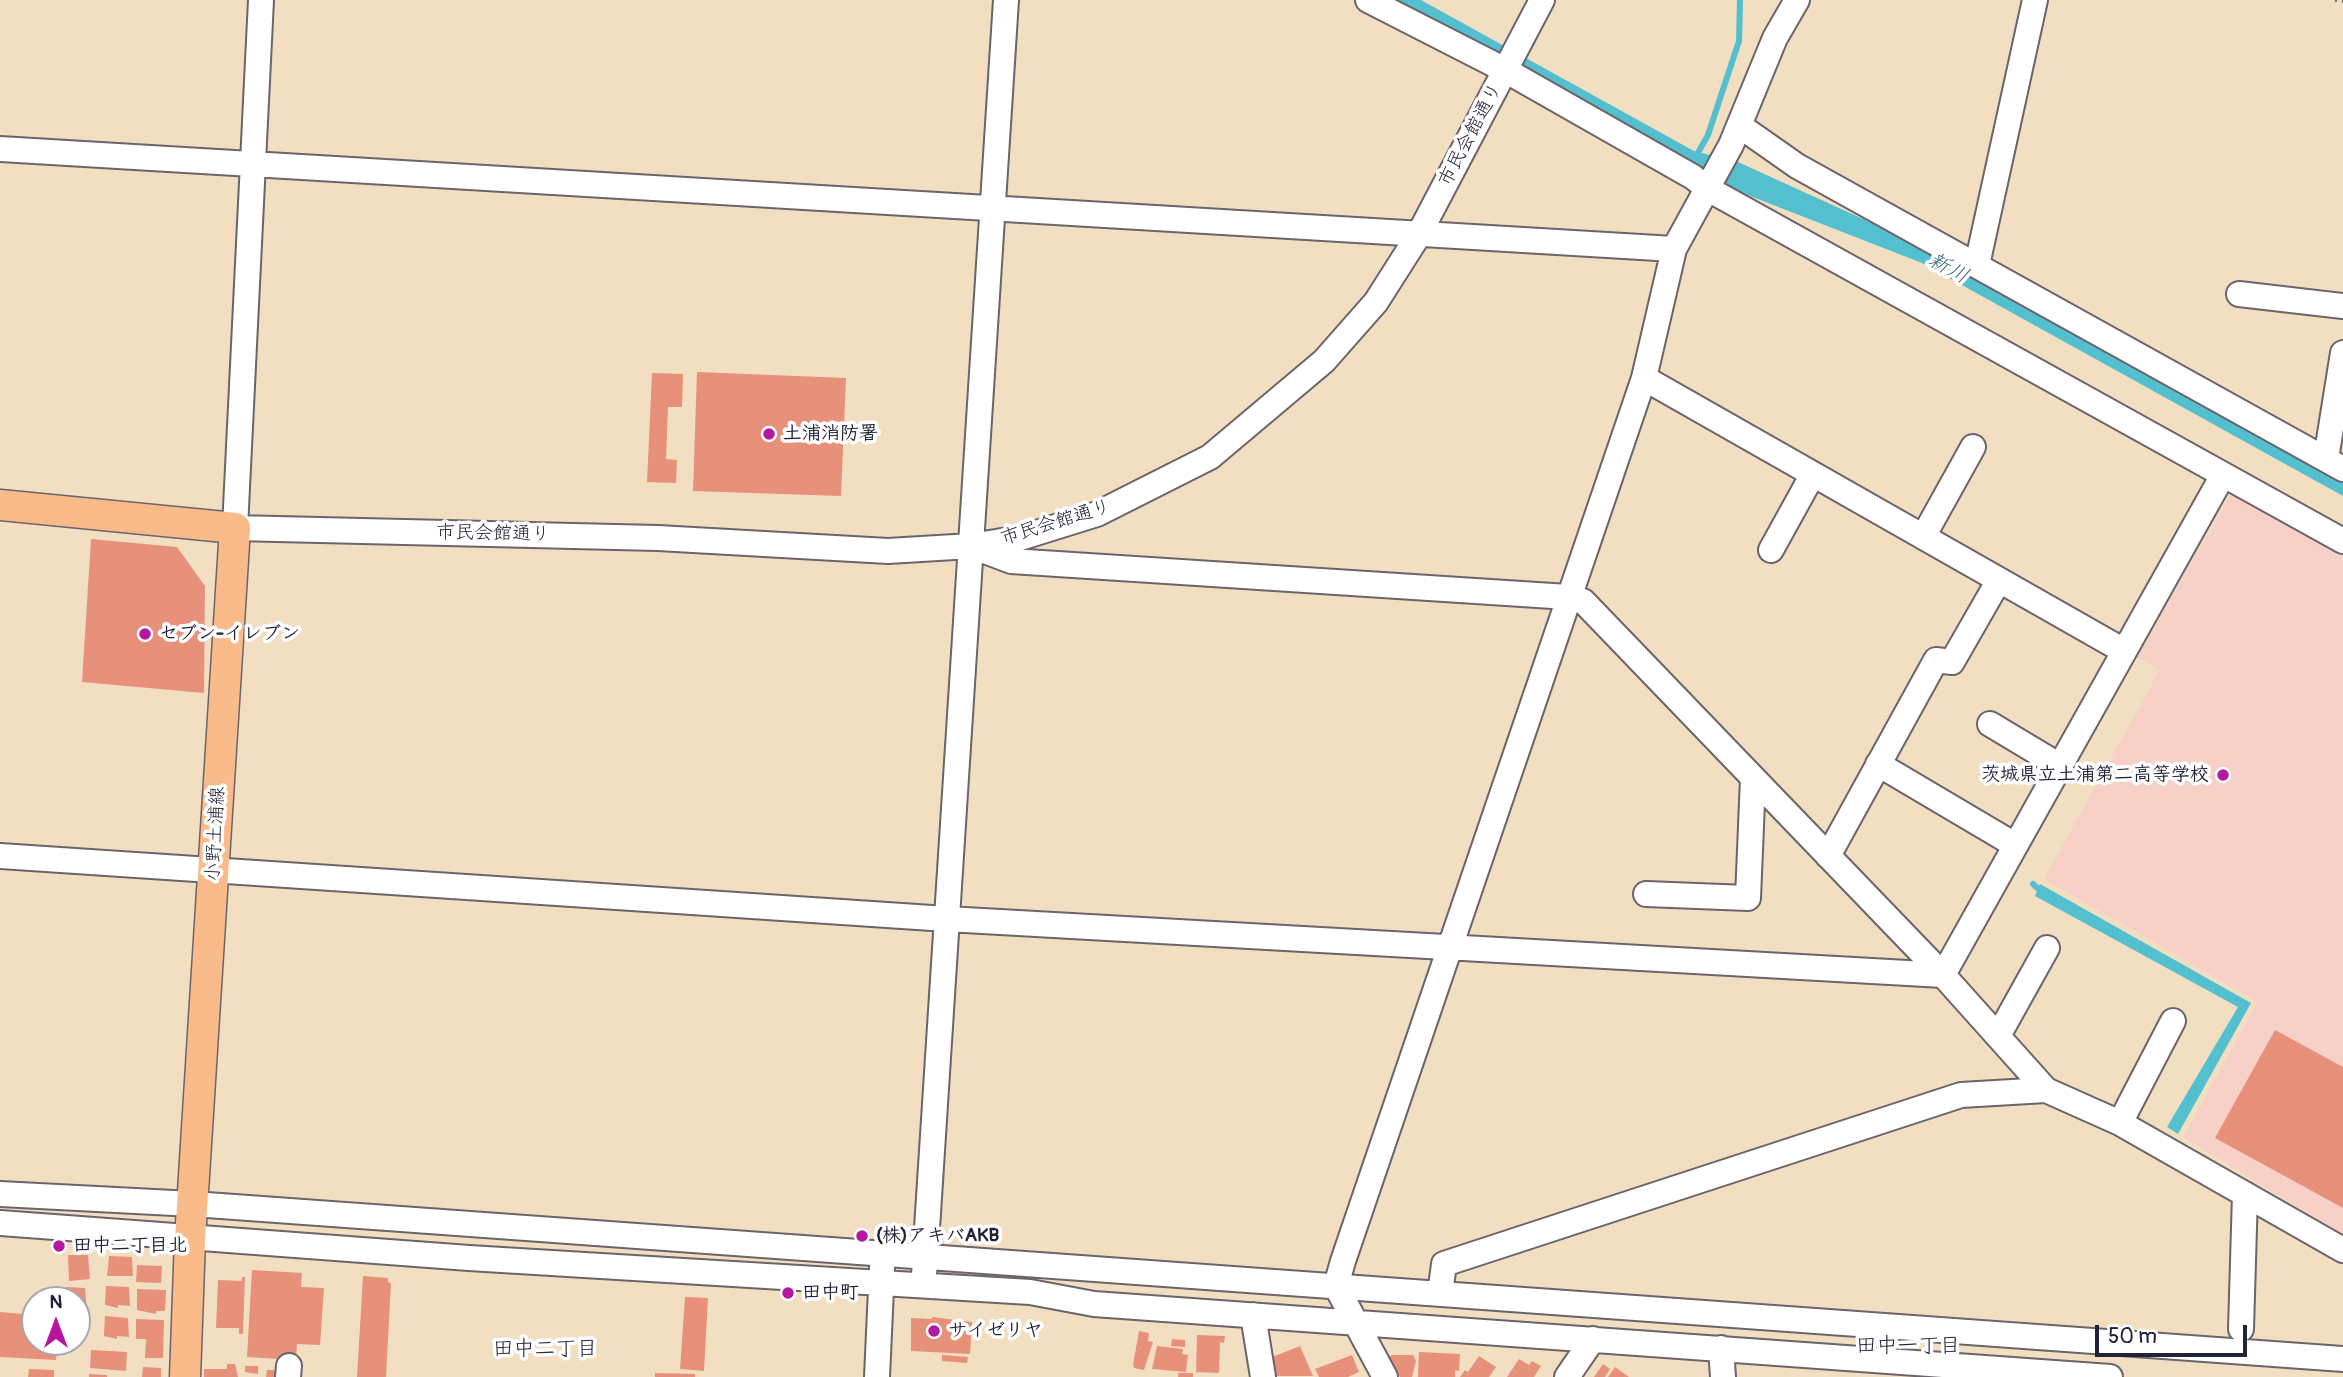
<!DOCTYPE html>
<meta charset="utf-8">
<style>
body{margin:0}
#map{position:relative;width:2343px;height:1377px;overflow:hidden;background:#f2dfc1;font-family:Pangolin,sans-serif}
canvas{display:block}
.north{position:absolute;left:21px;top:1286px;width:70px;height:70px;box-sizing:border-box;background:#fff;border:2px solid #a7a7b1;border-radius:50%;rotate:0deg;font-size:19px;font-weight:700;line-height:28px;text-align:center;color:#22223b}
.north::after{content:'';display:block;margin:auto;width:24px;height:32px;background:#b5179e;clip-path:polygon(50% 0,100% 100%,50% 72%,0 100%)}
.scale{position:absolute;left:2095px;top:1325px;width:152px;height:32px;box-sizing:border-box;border:4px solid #22223b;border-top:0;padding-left:9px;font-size:21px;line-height:24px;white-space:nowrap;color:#22223b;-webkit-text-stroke:5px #fff;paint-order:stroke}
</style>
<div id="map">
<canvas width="2343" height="1377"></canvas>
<div class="north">N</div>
<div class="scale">50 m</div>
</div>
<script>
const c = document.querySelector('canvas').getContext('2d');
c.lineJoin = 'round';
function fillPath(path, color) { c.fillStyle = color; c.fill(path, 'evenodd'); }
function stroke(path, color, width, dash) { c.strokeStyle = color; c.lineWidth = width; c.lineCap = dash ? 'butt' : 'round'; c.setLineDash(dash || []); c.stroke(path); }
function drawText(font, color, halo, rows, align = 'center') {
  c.font = font + ' Pangolin,"Klee One",sans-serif'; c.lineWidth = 7; c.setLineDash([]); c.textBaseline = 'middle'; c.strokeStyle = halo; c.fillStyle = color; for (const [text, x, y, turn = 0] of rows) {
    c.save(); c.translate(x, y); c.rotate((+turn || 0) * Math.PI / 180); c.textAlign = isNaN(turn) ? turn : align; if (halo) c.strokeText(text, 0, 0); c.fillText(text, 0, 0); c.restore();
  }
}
fillPath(new Path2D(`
 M2231 494 2343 555V1235L2183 1137 2258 1002 2044 879 2160 670 2137 657Z`), '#f7d1c8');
fillPath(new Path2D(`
 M1395 0H1421L1694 151 1738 162 1929 249 2343 477V496L1922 263 1722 185Z
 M2040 884 2251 1003 2178 1134 2167 1127 2238 1007 2035 896Z`), '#54c0cf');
stroke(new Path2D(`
 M1695 158 1708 135 1739 41 1740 0
 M2033 884 2044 894`), '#54c0cf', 6);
fillPath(new Path2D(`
 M697 372 846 378 841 496 693 491Z
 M652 373 683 374 682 407H668L666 459 677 460 676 483 647 482Z
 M91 539 177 547 205 586 204 693 82 682Z
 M2275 1030 2343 1067V1208L2215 1138Z
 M68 1255H88L90 1279 69 1281Z
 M109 1256 132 1257 133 1276H107Z
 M137 1265 162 1266 161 1283 136 1282Z
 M252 1270 302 1273 301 1287 324 1288 320 1345 297 1344 296 1360 247 1357Z
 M363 1276 388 1278V1282L391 1283 386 1377H357Z
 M242 1277H245L243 1334H239V1328H216L218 1280 242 1281Z
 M106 1286 129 1287 130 1306 118 1305V1308L105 1305Z
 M66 1287 85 1288 87 1312 77 1311V1300H66Z
 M137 1289 166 1290 165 1311H156V1314L137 1310Z
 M685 1297 708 1298 704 1371 680 1369Z
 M0 1312 35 1315V1342H57L56 1360 0 1357Z
 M105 1316 128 1318 129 1337 117 1336V1339L104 1336Z
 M932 1317 972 1322 970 1354 911 1351V1318L932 1319Z
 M77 1319H84L83 1343 77 1342Z
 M136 1319 164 1320 163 1358H145L146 1339H136Z
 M1139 1331 1149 1333 1148 1341 1153 1342 1144 1370 1134 1368 1133 1365Z
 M1197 1335 1225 1336 1224 1343 1220 1342 1219 1373 1196 1372Z
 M1172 1339 1185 1340V1347L1171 1346Z
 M1157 1346 1183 1349 1182 1354 1188 1355 1186 1372 1152 1369Z
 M1300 1346 1313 1376H1274L1267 1359Z
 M91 1350 127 1352 126 1371 90 1368Z
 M1419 1352 1460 1354 1459 1371 1455 1370V1377H1418Z
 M942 1355 968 1357 967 1363 942 1361Z
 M1352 1355 1359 1372 1348 1377H1319L1315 1369Z
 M1392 1355H1413L1416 1361 1412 1377H1400L1388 1358Z
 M1479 1356 1496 1367 1489 1377H1460L1465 1370 1468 1372Z
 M1519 1359 1529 1365 1532 1361 1541 1366 1534 1377H1507Z
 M227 1364H235L238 1377H204V1369H227Z
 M1603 1364 1610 1369 1605 1377H1594Z
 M245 1366H258V1374L245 1372Z
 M143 1367 161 1368V1377H142Z
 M1615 1367 1629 1377H1608Z
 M29 1369 54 1370V1377H28Z
 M267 1370H280L279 1377H266Z
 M655 1373 695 1374V1377H655Z
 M1178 1373H1193V1377H1178Z
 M89 1374 107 1375V1377H89Z`), '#e7917b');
const minor = new Path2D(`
 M261 0 235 528 658 538 888 551 971 546 1020 538 1097 514 1210 457 1324 361 1376 302 1418 236 1542 0
 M1368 0 1505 70 1693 177 1708 189 2343 541
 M1740 126 1797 166 2343 469
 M0 149 1674 249
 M1977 265 2035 0
 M2239 294 2343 306
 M1644 378 2124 651
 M2326 459 2343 353
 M1923 537 1973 447
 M974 547 1011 561 1568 597 1583 601 1943 975 2046 1090
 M1771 550 1813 474
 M1990 724 2060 766
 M1878 764 2015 845
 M0 856 947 919 1943 975 2223 475
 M1828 856 1936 660 1952 662 1999 580
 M1646 894 1748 898 1753 778
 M1998 1036 2047 948
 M2120 1123 2173 1021
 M0 1194 193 1204 2343 1359
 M0 1223 469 1258 1030 1292 1094 1304 2110 1377
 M924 1275 1006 0
 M1440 1294 1444 1264 1961 1095 2046 1090 2120 1123 2343 1250
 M1253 1315 1263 1377
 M2241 1329 2245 1194
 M1721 1348 1723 1377
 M288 1377 289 1366
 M877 1377 882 1267
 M1385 1377 1336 1286 1343 1261 1644 378 1674 249 1731 145 1775 38 1797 0
 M1567 1377 1593 1339`);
const major = new Path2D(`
 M0 505 235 528 190 1239 185 1377`);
stroke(minor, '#6b646a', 28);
stroke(major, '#6b646a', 33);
stroke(new Path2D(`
 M2335 0 2343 1`), '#6b646a', 3.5, [2, 5]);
stroke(minor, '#fff', 24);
stroke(major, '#fabb8b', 30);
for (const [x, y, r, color] of [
 [769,434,7,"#b5179e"],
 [145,634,7,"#b5179e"],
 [2223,775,7,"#b5179e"],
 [862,1236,7,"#b5179e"],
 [59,1246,7,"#b5179e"],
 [788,1293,7,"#b5179e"],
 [934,1331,7,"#b5179e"]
]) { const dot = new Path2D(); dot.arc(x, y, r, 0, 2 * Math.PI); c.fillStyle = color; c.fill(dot); stroke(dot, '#fff', 2.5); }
drawText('19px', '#22223b', '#fff', [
 ["市民会館通り",1471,135,-62],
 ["市民会館通り",1056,523,-17],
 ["市民会館通り",493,534,1],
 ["小野土浦線",216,834,-87]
]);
drawText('bold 19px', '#22223b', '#fff', [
 ["土浦消防署",783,434],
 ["セブン-イレブン",159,634],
 ["茨城県立土浦第二高等学校",2209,775,"right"],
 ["(株)アキバAKB",876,1236],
 ["田中二丁目北",73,1246],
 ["田中町",802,1293],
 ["サイゼリヤ",948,1331]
], 'left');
drawText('italic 21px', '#366176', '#fff', [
 ["新川",1948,269,28]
]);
drawText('21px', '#22223b', '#fff', [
 ["田中一丁目",1908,1347],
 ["田中二丁目",545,1350]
]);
</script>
